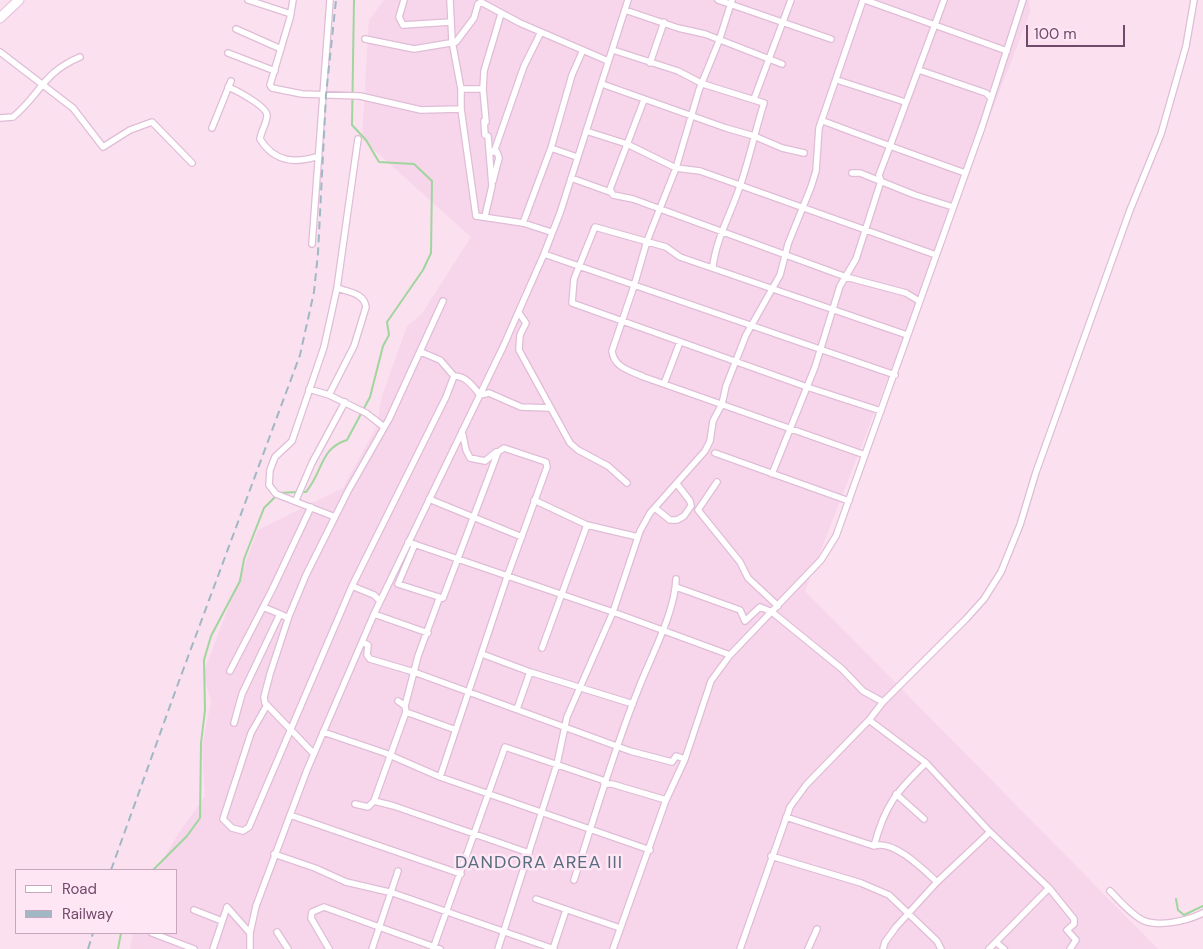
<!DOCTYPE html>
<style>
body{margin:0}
#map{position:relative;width:1203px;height:949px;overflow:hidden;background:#fbe0f0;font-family:"DM Sans",sans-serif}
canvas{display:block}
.legend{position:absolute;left:15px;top:869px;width:162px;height:65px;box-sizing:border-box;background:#fee6f5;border:1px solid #c6a7be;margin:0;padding:6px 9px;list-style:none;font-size:15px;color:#71496b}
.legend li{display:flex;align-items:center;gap:10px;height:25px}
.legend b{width:25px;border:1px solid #c6a7be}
.scale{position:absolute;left:1026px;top:25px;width:99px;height:22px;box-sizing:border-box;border:2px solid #71496b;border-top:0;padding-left:6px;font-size:15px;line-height:18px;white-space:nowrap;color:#71496b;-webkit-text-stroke:4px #fee6f5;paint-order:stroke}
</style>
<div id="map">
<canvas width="1203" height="949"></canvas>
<ul class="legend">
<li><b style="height:6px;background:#fff"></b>Road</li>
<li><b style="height:6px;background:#a0b8c3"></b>Railway</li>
</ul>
<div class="scale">100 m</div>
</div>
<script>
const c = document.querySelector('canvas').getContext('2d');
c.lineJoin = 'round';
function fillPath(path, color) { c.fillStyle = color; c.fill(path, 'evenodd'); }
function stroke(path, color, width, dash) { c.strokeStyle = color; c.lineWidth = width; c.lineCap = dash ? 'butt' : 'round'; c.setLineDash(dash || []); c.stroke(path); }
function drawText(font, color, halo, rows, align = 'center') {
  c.font = font + ' "DM Sans",sans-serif'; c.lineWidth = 5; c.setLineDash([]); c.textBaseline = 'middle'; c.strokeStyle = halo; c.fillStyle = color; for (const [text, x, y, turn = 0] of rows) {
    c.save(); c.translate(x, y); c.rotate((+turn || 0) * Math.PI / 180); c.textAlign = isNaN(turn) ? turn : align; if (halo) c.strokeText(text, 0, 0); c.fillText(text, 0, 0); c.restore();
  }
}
fillPath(new Path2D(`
 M384 0H1029L1030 13 805 591 1158 949H130L133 933H176V870H157L177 836 205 796 202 747 211 701 203 674 258 530 343 488 376 428 382 396 407 326 421 315 471 237 362 139 369 20Z`), '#f7d5eb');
stroke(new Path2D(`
 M302 492H306C323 472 320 448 347 440L370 397 383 346 389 335 387 322 423 270 431 253 432 181 414 164 379 162 366 140 352 125 354 0
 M279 493 297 492
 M153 870 187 836 200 818 201 743 205 710 204 660 211 636 240 581 244 559 264 508 276 496
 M1176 899 1178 910 1184 915 1203 906
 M118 949 121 933`), '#a0d59d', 2);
const street = new Path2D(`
 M248 0 291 14
 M293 0 290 18 270 85 272 88 302 94 360 96 421 110 461 109
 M404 0 399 17 403 25 451 22
 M450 0 452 41 461 89V109L476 216 523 223 551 232
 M718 0 831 39
 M732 0 719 41 699 90 676 168 647 241 634 286 612 351C614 368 631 371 644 377L865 455
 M865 0 1007 51
 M944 0 890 146 965 173
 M625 10 678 28 705 34 782 64
 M236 29 281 49
 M365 39 414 49 456 42 474 18 478 4 481 2 520 23 608 61
 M613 50 678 71 703 84 764 103C755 131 749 161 739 189 730 215 716 240 713 266
 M0 52 73 108 103 147 130 130 152 122 192 163
 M228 53 275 71
 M650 63 664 22
 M919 70 986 93 990 97
 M840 81 905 102
 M602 84 726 128 754 136 782 148 804 153
 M228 87C236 90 266 106 267 115 267 123 261 131 260 139 274 162 295 164 319 156
 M461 89H483
 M754 99 791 0
 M644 100 610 189 613 195 633 199 846 277 906 293 919 301
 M0 118 13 117C41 94 42 73 80 57
 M212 128 231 81
 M586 131 627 144 676 168 700 171 936 255
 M551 148 577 157
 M492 152H497L499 158 493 181
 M494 152 524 66 541 32
 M852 173H860L915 195 953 207
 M571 178 610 192
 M485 216 492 186 488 136 485 135 484 121 486 122 483 89 484 71 501 14
 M523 223 551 148 572 75 583 50
 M312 244 330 0
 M544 254 895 375
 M337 288C349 292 364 293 366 307L354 346 329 395 366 413 384 427
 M519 313 526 323 520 335 519 350 570 443 578 450 608 466 627 483
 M454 376C466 376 473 386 480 395L489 393 521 407 550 408
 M664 384 680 342
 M309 389 329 395
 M881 411 807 387 572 303 574 279 595 227 666 247 680 257 907 335
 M462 431 466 450 470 458 485 461 496 452
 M715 453 849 501
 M772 474 815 367 840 286 856 259 881 181 879 175 890 146 823 121
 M717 482 698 510 740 562 748 578 778 606
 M429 499 522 537
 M296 500 312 463 345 402
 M534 500 587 525 638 537
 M655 508 670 520H677L684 516 691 506 690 501 677 484
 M335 517 276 494 269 485 270 470 275 457 292 441 324 347 337 288 358 139
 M408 542 613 612 730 655
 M415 544 398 584 442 598
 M352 586 374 595 380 601
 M676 587 740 610 745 621 760 607 772 612 842 669 863 691 883 702
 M263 607 280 614
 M374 614 428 633
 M362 642 368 645 367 655 370 659 414 672 630 751 672 762 676 756 685 759
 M542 648 587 525
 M482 654 530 672 517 709
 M230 671 272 590 311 507
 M530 672 633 704
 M267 705 251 733 223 819 232 828 243 831 249 827 352 586 446 397 454 376 440 360 421 352
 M405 706 418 656 439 599 443 598 498 452 504 448 546 462 547 467 507 577 440 777
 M406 712 456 730
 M869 720 926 763 990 832 1049 888 1074 919V924L1067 930 1076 940 1070 949
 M234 723 242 694 280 614 288 618
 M323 732 385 753 440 777 650 850
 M314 754 265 703 264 697 270 674 289 616 306 575 348 491 389 419 443 301
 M604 784H612L666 800
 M896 794 924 819
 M374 801 394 806 529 853
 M355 804 368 807 374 801 406 712 405 706 398 701
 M290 815 461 874
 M786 817 874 846C893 839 923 869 937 882
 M874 846C885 805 896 792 926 763
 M274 854 315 868 346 882 393 893 554 949
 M771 856 861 883 889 895 937 941 941 949
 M574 880C595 816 613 752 638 690 650 658 675 613 676 579
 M1110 891C1119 900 1128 911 1139 918 1154 929 1187 921 1203 913
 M536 899 620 928
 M227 907 250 933
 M194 910 222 921
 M277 932 288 949
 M152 933 194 949
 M996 942 1004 949
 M213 949 227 907
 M250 949V933L256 906 307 770 374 614 503 347 544 254 560 213 628 0
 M329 949 311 918 312 912 324 907 440 949
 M372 949 398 871
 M433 949 505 747 605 781
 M498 949 557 764 567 717 613 612 640 531 650 513 705 451 710 441 713 421 722 404 726 386 746 335 780 275 788 244 811 187 816 171 819 128 863 0
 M553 949 566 910
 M613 949 666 800 685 759 711 681 730 655 821 560 836 536 982 127 1023 0
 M740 949 790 807 806 785 869 720 883 702 966 619 984 599 1001 572 1020 525 1036 472 1130 210 1161 134 1186 46 1194 0
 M808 949 817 929
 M883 949 885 942 896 927 937 882 990 832
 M989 949 1049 888`);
const secondary = new Path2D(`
 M0 18 19 0`);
stroke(street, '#dfbdd6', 8);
stroke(secondary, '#e6bddb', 11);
stroke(street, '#fff', 5.5);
stroke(secondary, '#fff', 9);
stroke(new Path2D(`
 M111 870 179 681 300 355 314 292 318 253 326 95 336 0
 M88 949 93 933`), '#a0b8c3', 2, [8, 5]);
c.letterSpacing = '1px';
drawText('18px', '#586e80', '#fee6f5', [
 ["DANDORA AREA III",539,863]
]);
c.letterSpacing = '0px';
</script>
